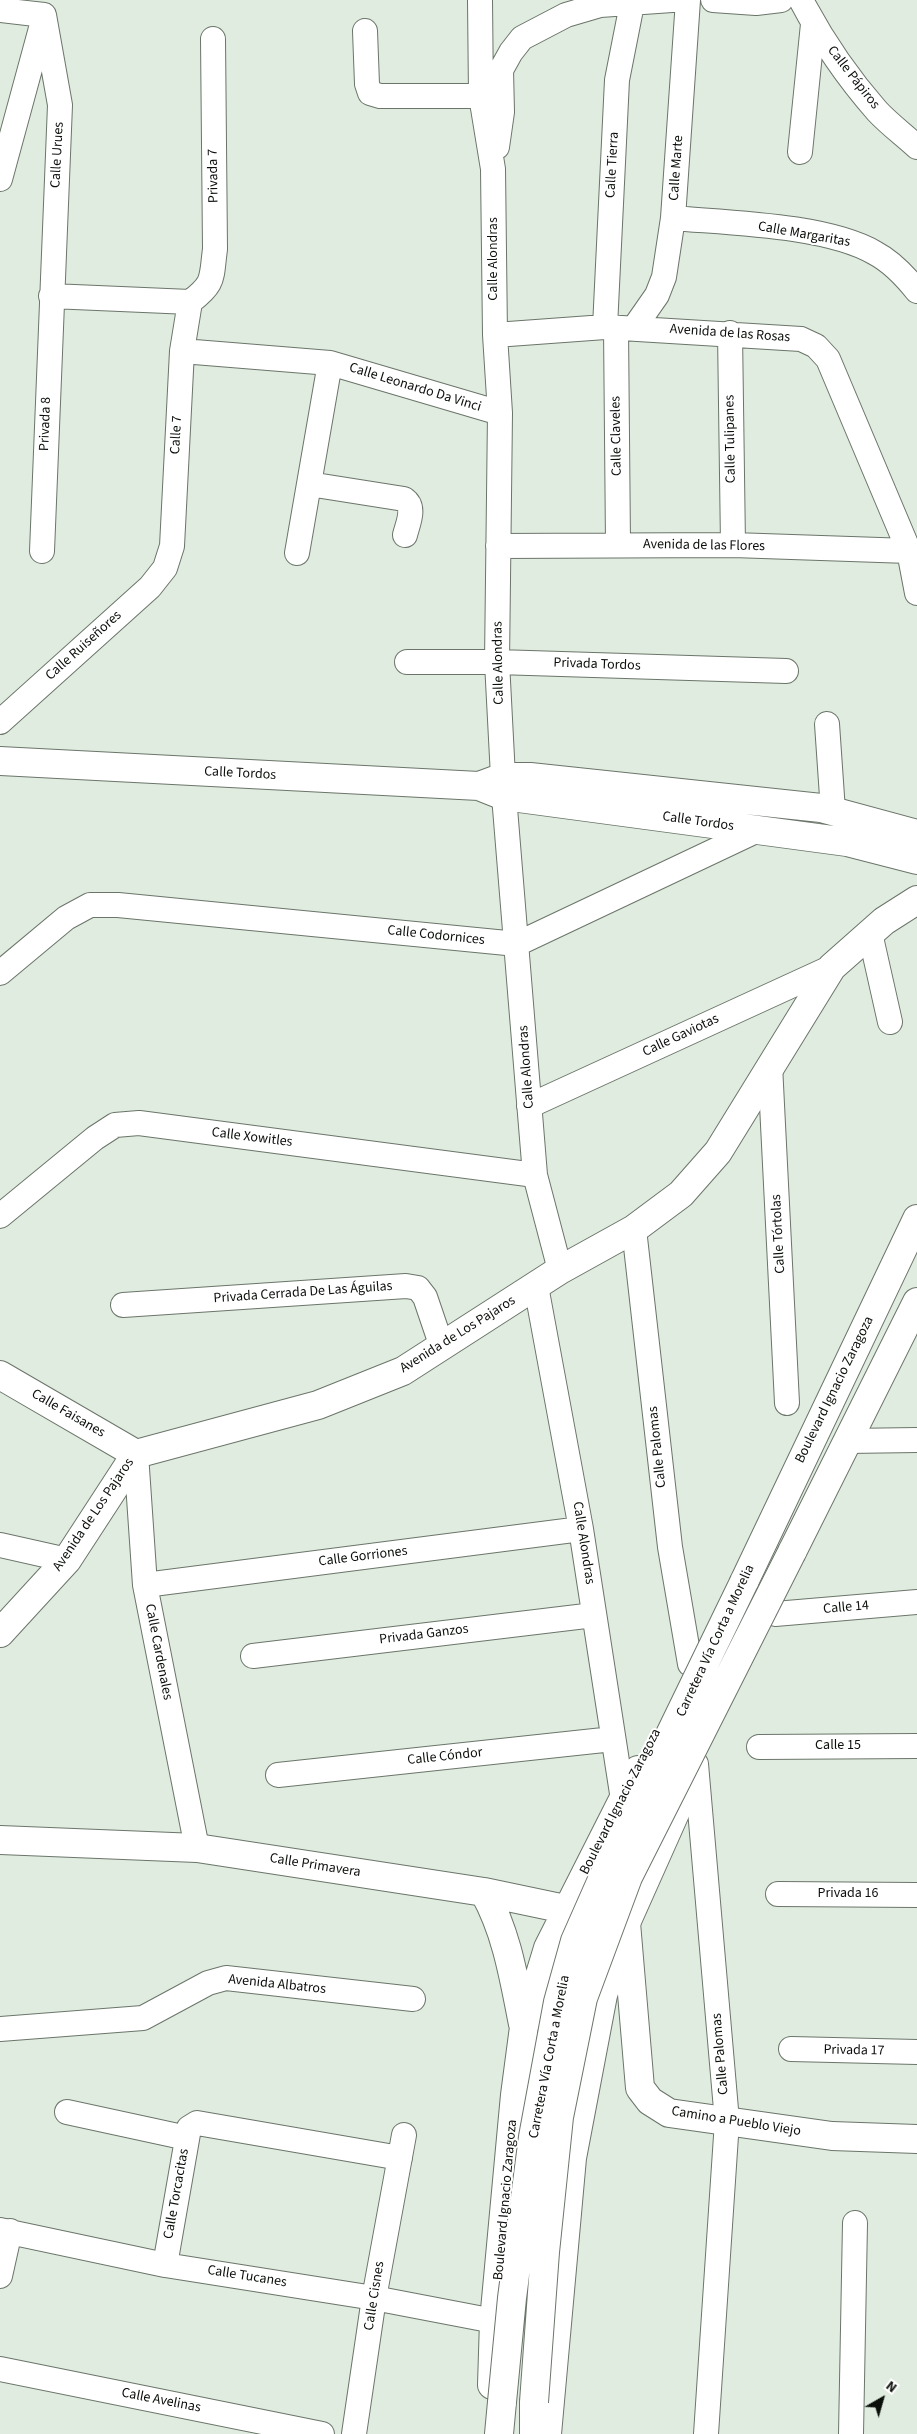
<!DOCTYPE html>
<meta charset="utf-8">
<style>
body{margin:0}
#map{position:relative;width:917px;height:2434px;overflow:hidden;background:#e0ecdf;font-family:"Source Sans 3",sans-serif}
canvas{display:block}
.north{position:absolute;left:857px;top:2374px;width:50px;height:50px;-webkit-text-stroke:4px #fff;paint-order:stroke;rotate:38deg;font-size:14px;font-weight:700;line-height:20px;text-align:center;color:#0b0f0a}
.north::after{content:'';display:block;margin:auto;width:18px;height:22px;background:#0b0f0a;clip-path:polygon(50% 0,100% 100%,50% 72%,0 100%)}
</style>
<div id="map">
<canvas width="917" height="2434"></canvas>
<div class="north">N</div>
</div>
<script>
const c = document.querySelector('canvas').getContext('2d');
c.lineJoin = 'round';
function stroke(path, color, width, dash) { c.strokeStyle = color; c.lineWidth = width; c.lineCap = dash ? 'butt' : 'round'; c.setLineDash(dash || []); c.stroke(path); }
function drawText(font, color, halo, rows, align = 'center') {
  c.font = font + ' "Source Sans 3",sans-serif'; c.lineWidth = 4; c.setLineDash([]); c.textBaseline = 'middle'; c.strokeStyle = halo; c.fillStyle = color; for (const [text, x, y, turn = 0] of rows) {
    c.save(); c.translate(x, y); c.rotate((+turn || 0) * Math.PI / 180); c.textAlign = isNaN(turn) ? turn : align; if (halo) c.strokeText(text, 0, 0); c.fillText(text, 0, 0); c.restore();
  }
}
const minor = new Path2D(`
 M480 0 481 96 493 169 495 335 500 413 497 662 504 796 535 1175 560 1270
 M713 0 756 3 781 0
 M801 0C822 40 847 77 877 111 889 124 904 135 917 147
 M0 10 44 15 60 105 42 551
 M365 31 367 84 370 93 380 96H481
 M497 147 502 112 501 70 511 52 522 38 566 15 600 5 672 0
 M800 152 813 24
 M0 179 43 21
 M673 218C730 223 827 225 875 253 892 262 905 276 917 291
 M51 296 190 302
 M190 302C215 283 211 279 215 249L213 39
 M605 327 617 80 632 4
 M616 328 618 544
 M634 328 657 295 664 277 673 218 688 0
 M730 333 733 545
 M495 335 605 327 801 339 816 346 828 359 909 551 917 593
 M182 351 330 363 500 413
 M309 484 404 499C416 507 408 523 405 535
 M498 546 733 545 909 551
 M297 553 330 363
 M407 662H497L786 671
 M0 722 150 587 165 568 172 546 182 351 190 302
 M827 724 833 811
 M870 933 890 1022
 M0 973 66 918 90 905H118L517 944 758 830
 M770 1065 787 1403
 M529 1106 832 967
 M0 1216 95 1138 115 1125 139 1123 535 1175
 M634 1229 670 1547 690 1664
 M536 1286 581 1529 623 1800
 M123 1305 406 1286 418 1288 425 1297 442 1347
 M847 1441 917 1440
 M136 1454 145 1585 197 1848
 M0 1545 67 1560
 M145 1585 581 1529
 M775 1614 917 1602
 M253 1656 594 1615
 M759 1747 917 1746
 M696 1764 727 2121 706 2434
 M278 1775 613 1739
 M778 1894 917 1895
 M0 2029 143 2018 208 1983 226 1978 413 1999
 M791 2049 917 2052
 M67 2112 187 2138
 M0 2230 165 2265 374 2298 494 2321
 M165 2265 189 2128 197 2123 400 2158
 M0 2276 10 2231
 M0 2369 322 2434
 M354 2434 374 2298 404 2135
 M851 2434 855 2223`);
const tertiary = new Path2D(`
 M0 761 479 786 504 796 847 842 917 860
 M479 786 503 777H530L821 808 917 834
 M0 1375 136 1454
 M0 1840 197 1848 484 1892 584 1913
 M484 1892C507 1933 514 1979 523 2024
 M492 2385 494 2321 515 2095 524 2027 548 1948 638 1770
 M547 2434 572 2158 603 1995 626 1923 684 1793`);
const secondary = new Path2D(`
 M0 1633 67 1560 136 1454 318 1405 403 1371 560 1270 634 1229 681 1194 718 1152 832 967 884 921 917 900
 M626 1923 640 2088 650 2101 669 2113 832 2136 917 2139`);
const primary = new Path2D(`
 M792 1552 917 1302
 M744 1582 917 1219
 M499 2434 502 2402
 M534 2434V2402`);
stroke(minor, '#6b756a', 26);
stroke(tertiary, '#6b756a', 30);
stroke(secondary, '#6b756a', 30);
stroke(primary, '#6b756a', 30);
stroke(minor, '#fff', 24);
stroke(tertiary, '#fff', 28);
stroke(secondary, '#fff', 28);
stroke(primary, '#fff', 28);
const primaryBridge = new Path2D(`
 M502 2402 512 2298 533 2137 558 2002 575 1941 628 1821 744 1582
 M534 2402 545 2252 559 2117 583 1998 628 1877 792 1552`);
stroke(primaryBridge, '#6b756a', 30, []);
stroke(primaryBridge, '#fff', 28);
drawText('14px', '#0b0f0a', '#fff', [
 ["Calle Pápiros",853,78,52],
 ["Calle Urues",58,155,-87],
 ["Calle Tierra",613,165,-87],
 ["Calle Marte",677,168,-86],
 ["Privada 7",214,176,-91],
 ["Calle Margaritas",804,235,10],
 ["Calle Alondras",494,259,-90],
 ["Avenida de las Rosas",730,334,4],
 ["Calle Leonardo Da Vinci",415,388,17],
 ["Privada 8",46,424,-88],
 ["Calle 7",177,435,-87],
 ["Calle Claveles",617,436,-91],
 ["Calle Tulipanes",731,439,-91],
 ["Avenida de las Flores",704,546,1],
 ["Calle Ruiseñores",84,646,-42],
 ["Calle Alondras",499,663,-91],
 ["Privada Tordos",597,665,2],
 ["Calle Tordos",240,774,3],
 ["Calle Tordos",698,822,8],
 ["Calle Codornices",436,936,6],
 ["Calle Gaviotas",681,1036,-25],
 ["Calle Alondras",527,1067,-94],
 ["Calle Xowitles",252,1138,7],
 ["Calle Tórtolas",779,1234,-93],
 ["Privada Cerrada De Las Águilas",303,1293,-4],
 ["Avenida de Los Pajaros",458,1335,-32],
 ["Boulevard Ignacio Zaragoza",835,1390,-64],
 ["Calle Faisanes",68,1414,30],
 ["Calle Palomas",658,1447,-96],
 ["Avenida de Los Pajaros",94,1515,-56],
 ["Calle Alondras",583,1543,81],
 ["Calle Gorriones",363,1557,-7],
 ["Calle 14",846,1608,-5],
 ["Privada Ganzos",424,1635,-7],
 ["Carretera Vía Corta a Morelia",716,1641,-65],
 ["Calle Cardenales",158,1652,79],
 ["Calle 15",838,1746],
 ["Calle Cóndor",445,1757,-6],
 ["Boulevard Ignacio Zaragoza",621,1802,-63],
 ["Calle Primavera",315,1866,9],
 ["Privada 16",848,1894],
 ["Avenida Albatros",277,1985,6],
 ["Privada 17",854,2051,1],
 ["Calle Palomas",721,2054,-95],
 ["Carretera Vía Corta a Morelia",550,2057,-79],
 ["Camino a Pueblo Viejo",736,2122,9],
 ["Calle Torcacitas",177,2194,-80],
 ["Boulevard Ignacio Zaragoza",506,2200,-85],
 ["Calle Tucanes",247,2277,9],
 ["Calle Cisnes",375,2296,-81],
 ["Calle Avelinas",161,2401,11]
]);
</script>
